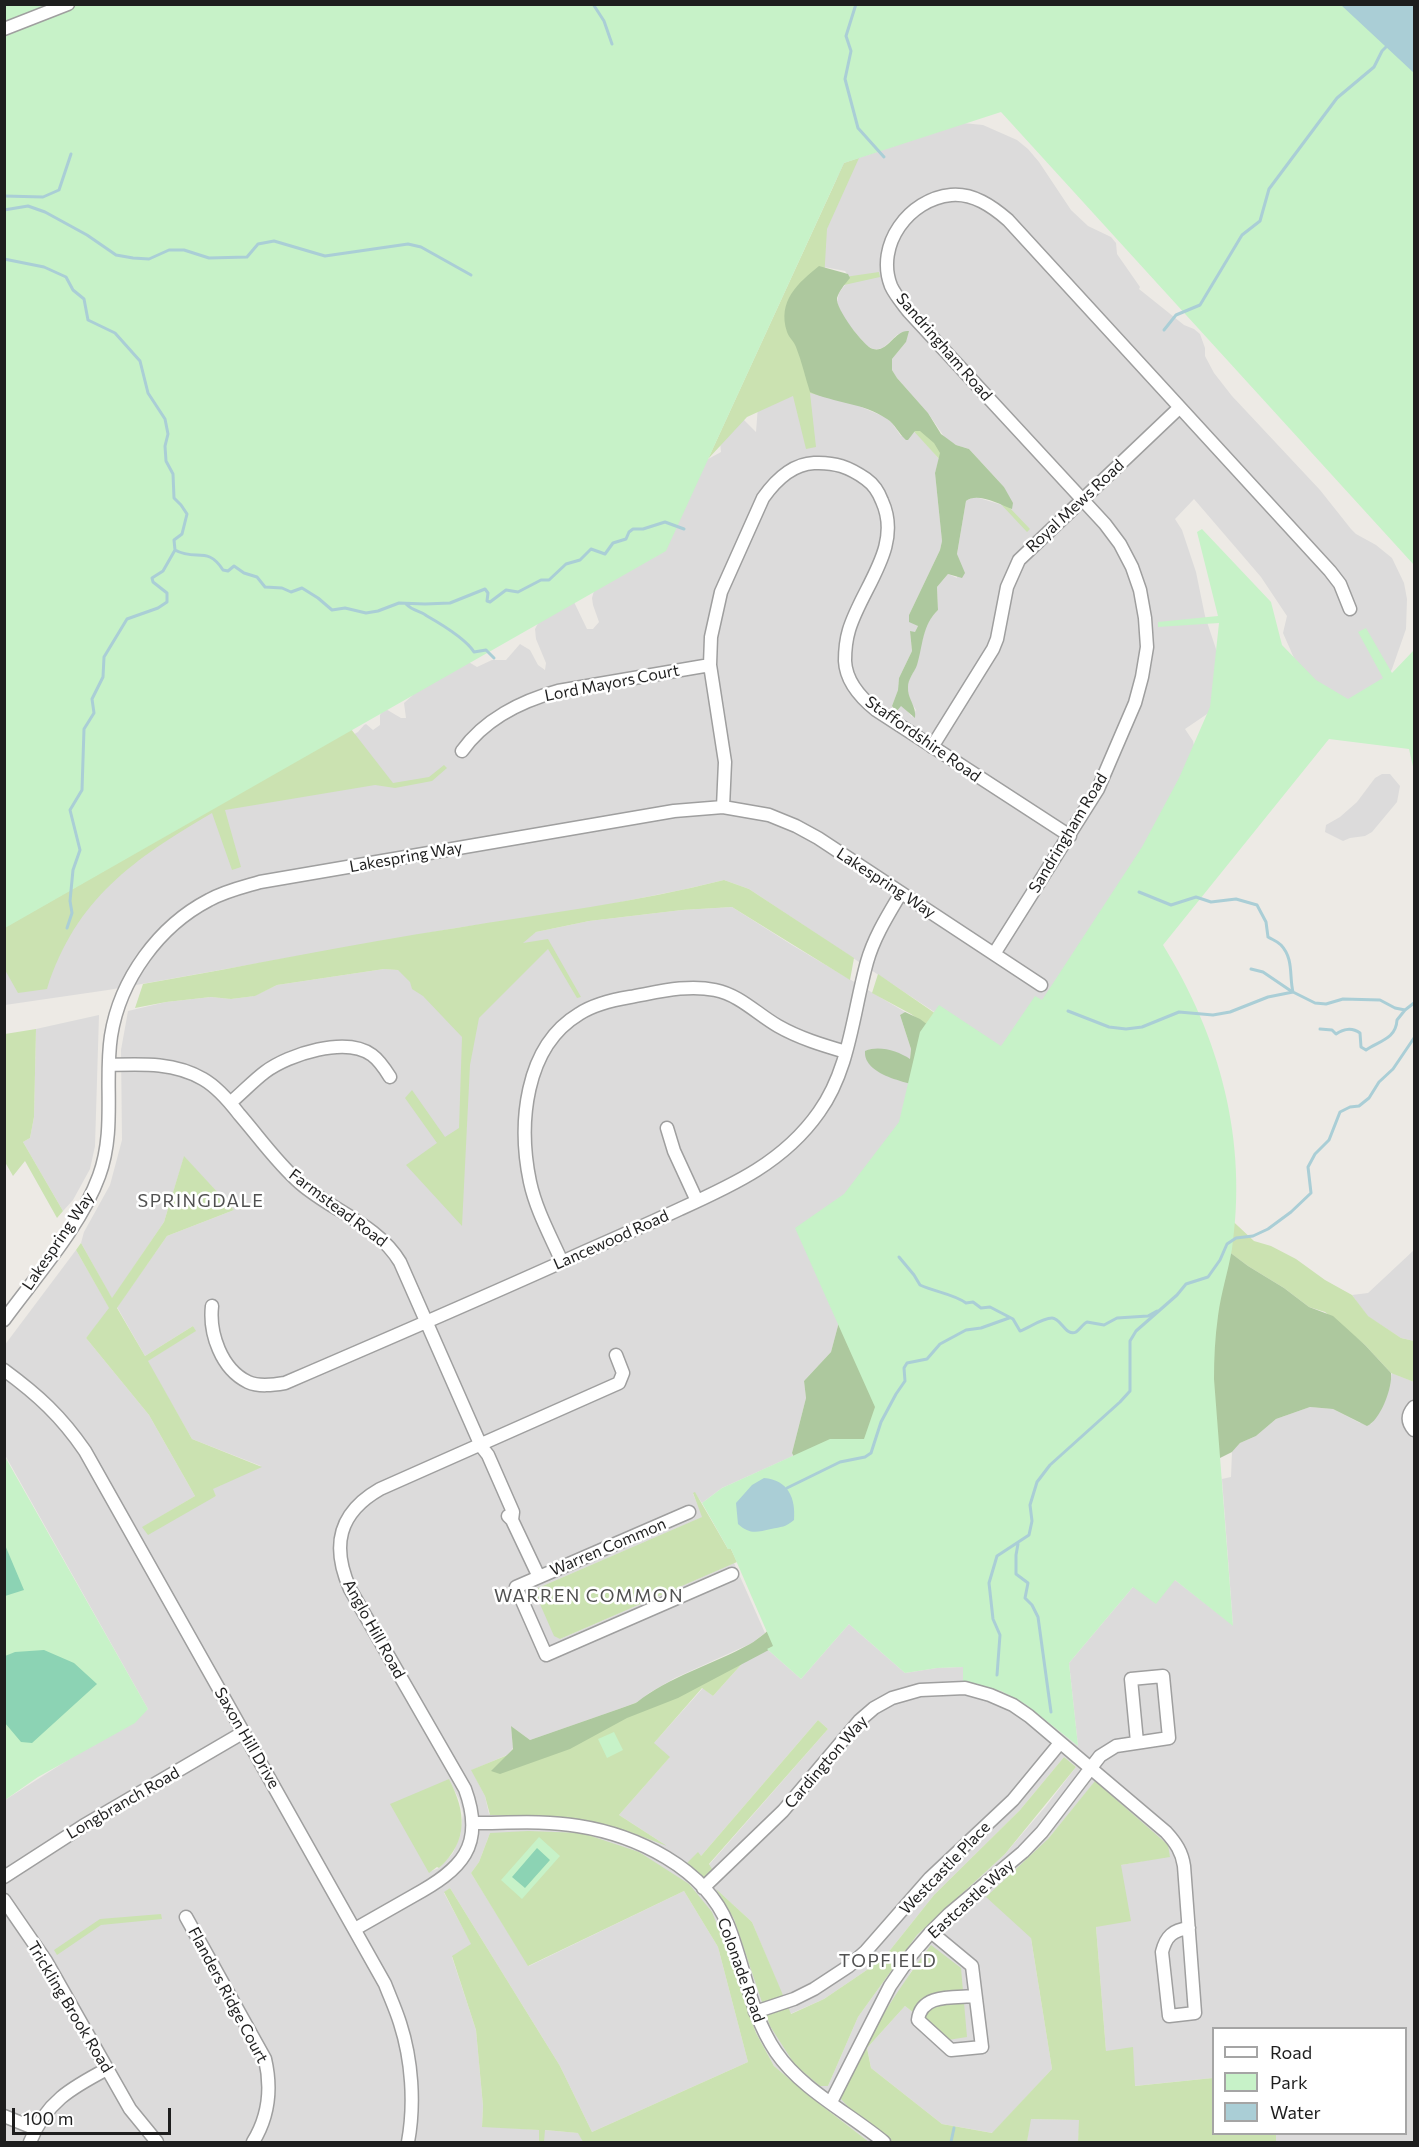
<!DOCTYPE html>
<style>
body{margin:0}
#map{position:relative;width:1419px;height:2147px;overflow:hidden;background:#edeae5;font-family:Commissioner,sans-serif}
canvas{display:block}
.frame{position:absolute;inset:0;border:6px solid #1e1e1e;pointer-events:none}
.legend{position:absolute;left:1212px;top:2027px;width:195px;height:108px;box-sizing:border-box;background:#fff;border:2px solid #a5a5a5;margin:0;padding:8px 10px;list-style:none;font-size:18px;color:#1e1e1e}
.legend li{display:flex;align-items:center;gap:12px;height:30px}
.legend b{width:30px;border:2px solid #a5a5a5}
.scale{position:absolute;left:12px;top:2108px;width:159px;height:27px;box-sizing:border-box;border:3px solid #1e1e1e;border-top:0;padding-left:8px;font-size:18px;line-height:21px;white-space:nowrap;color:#1e1e1e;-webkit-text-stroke:4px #fff;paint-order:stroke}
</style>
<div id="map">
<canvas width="1419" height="2147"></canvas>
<div class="frame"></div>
<ul class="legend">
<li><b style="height:8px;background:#fff"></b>Road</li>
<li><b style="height:16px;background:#c7f2c8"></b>Park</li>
<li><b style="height:16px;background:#aaced6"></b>Water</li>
</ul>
<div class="scale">100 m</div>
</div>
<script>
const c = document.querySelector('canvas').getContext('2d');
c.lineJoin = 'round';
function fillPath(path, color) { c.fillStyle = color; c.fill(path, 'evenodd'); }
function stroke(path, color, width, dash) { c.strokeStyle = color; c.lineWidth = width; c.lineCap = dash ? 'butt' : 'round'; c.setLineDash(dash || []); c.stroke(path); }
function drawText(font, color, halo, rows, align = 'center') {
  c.font = font + ' Commissioner,sans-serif'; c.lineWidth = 5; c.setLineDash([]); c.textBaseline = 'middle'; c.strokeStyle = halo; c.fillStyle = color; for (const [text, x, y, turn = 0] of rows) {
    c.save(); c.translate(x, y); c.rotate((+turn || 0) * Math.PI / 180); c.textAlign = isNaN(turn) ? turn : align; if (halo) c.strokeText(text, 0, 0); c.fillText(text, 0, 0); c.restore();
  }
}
fillPath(new Path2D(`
 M963 123 983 125 1017 140 1028 149 1039 162 1071 210 1088 226 1111 237 1116 243 1117 254 1140 287 1139 289 1184 325 1194 329 1200 334 1205 348V356L1214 373 1232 396 1320 490 1351 529 1356 534 1376 545 1392 558 1404 583 1407 599 1406 629 1392 669 1376 698 1358 703 1327 697 1294 658 1283 633 1287 616 1261 577 1194 499 1175 519 1182 530 1196 572 1205 616 1220 661 1210 712 1185 729 1193 741 1195 750 1151 836 1137 894 1004 1051 969 1035 749 889 724 880 686 889 581 910 456 928 108 990 5 1005V919L78 893 195 821 358 732 364 725 366 724 373 730 380 725V715L384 708 401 718H406L404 703 457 655 477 667 492 660H506L520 644 530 650 538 665 545 670 546 663 536 639 535 629 538 623 567 600 574 602 587 629H593L599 622 593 605 592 598 595 587 686 471 721 452 720 442 742 418 756 432 758 406 791 385 840 164ZM819 266 845 271 850 278 839 293 837 302 843 318 866 345 873 349H879L884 347 898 334 906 342 892 359V370L897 378 928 413 945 438 956 445 969 449 1004 487 1012 508 979 498 973 497 966 501 957 554 958 561 957 578 948 574 937 587 938 610 927 622 914 671 908 682 907 689 911 702 916 710 912 717 904 707 901 705 893 710 892 706 898 690 899 678 912 651 910 631 915 633 918 626 909 615 940 550 942 541 935 473 939 459 916 431 911 435 901 436 892 423 885 417 854 404Z
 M1382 774H1390L1400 786 1397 802 1372 832 1365 836 1350 838 1343 841 1325 832 1326 825 1340 817 1357 802 1375 778Z
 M732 907 792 945 905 1012 900 1015 911 1049 910 1059 880 1049H870L865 1052 933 1089 839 1322 831 1352 804 1381 806 1398 792 1453 793 1456 722 1488 702 1503 695 1493 693 1494 703 1517 538 1588 560 1639 734 1563 765 1633 752 1643 675 1678 649 1693 636 1703 530 1740 511 1726 513 1748 507 1755 472 1770 485 1796 489 1814 561 1817 632 1833 664 1844 619 1815 669 1758 653 1744 703 1688 713 1696 748 1657 767 1649 801 1679 849 1624 905 1673 937 1668 963 1667V1681L1001 1691 1025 1704 1078 1746 1069 1663 1133 1587 1175 1580 1233 1625 1222 1479 1231 1477 1232 1452 1240 1443 1256 1436 1276 1419 1310 1407 1333 1409 1360 1423 1371 1424 1384 1403 1390 1386 1392 1373 1414 1382V2142H1276V2134H1406V2028H1214L1213 2078 1134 2086 1106 2051 1096 1927 1121 1865 1170 1856 1095 1782 1048 1839 1031 1938 1052 2069 993 2133 942 2124 871 2068 867 2048 905 2006 948 2040 912 1970 847 2083 842 2098 851 2110 892 2142H869L808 2095 774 2066 756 2033 732 1962 689 1884 490 1833 479 1862 471 1873 529 1966 684 1891 718 1947 748 2062 592 2132 560 2066 450 1888 444 1893 472 1945 452 1957 476 2030 483 2106 482 2126 540 2130 539 2142H5V1800L148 1709 5 1455 4 1346 76 1250 110 1309 86 1338 149 1415 195 1496 143 1527 216 1496 212 1489 261 1466 192 1439 147 1361 195 1331 193 1326 145 1356 117 1307 167 1236 234 1210 184 1157 164 1222 112 1299 81 1243 84 1232 110 1185 122 1140 121 1050 128 1011 166 1002 211 997 231 999 254 996 277 985 384 969 404 970 439 984 536 932 589 921 682 910ZM818 1720 828 1729 709 1865 701 1856ZM1064 1757 1076 1767 1046 1806 1005 1854 917 1935 858 2017 828 2086 749 1963 734 1919 718 1891 752 1922 790 2014 824 1999 883 1959 934 1895 1020 1810ZM449 1780 459 1799 463 1813 460 1836 453 1853 439 1868 429 1872Z
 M99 1015 95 1146 90 1169 73 1200 63 1211 23 1142 30 1138 34 1117 36 1029Z
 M1414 1250V1341L1401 1338 1367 1316 1352 1295 1368 1293Z
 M1030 2119 1080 2120 1078 2142H1027Z
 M544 2130 579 2133 583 2142H544Z`), '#dcdbdb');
fillPath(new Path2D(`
 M859 158 827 229 824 280 879 272 880 277 826 289 845 336 1030 529 1027 532 998 501 972 495 900 416 810 393 816 447 806 449 793 396 747 417 708 459 844 163Z
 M351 729 393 783 429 777 444 765 447 768 432 781 395 788 375 785 225 810 241 867 232 870 212 813C134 859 76 898 47 989L18 993 5 970 4 928Z
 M724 880 749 889 854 958 850 980 732 907 682 910 589 921 536 932 523 943 548 939 581 997 577 998 548 949 479 1018 470 1065 462 1226 406 1165 437 1143 405 1098 412 1090 445 1137 459 1128 462 1037 423 996 412 989 410 982 398 970 384 969 277 985 255 996 231 999 211 997 166 1002 135 1008 143 984C247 966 351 944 456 928 546 913 635 903 724 880Z
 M878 974 1222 1211 1254 1241 1271 1246 1296 1259 1325 1280 1352 1295 1368 1316 1401 1338 1414 1341V1382L1391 1373 1365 1345 1325 1312 1309 1307 1284 1288 1248 1266 911 1014 872 993Z
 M36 1029 34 1117 30 1138 23 1142 63 1211 57 1218 25 1161 13 1176 5 1162V1034Z
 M184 1156 234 1210 167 1236 117 1308 145 1356 193 1326 196 1331 148 1361 192 1439 262 1467 213 1489 216 1496 148 1535 142 1527 195 1496 149 1415 86 1338 109 1308 76 1250 81 1243 112 1298 164 1222Z
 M695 1492 728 1549H731L737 1562 560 1639 554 1636 536 1595 538 1588 702 1517 693 1493Z
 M748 1657 713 1696 702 1688 654 1743 670 1757 619 1815 667 1846 632 1833 561 1817 490 1815 485 1796 471 1770Z
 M818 1720 828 1729 709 1864 712 1869 704 1878 687 1863 698 1852 701 1856Z
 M1064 1757 1076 1767 1005 1854 917 1935 858 2017 828 2086H820L795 2065 770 2026 734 1919 716 1889 752 1922 791 2014 824 1999 883 1959 934 1895 1020 1810Z
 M449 1779C466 1812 469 1841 439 1868L437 1867 429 1873 390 1804Z
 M1095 1781 1168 1845 1170 1857 1121 1865 1131 1921 1096 1927 1106 2051 1133 2047 1135 2086 1213 2078 1214 2134H1276V2142H1078L1079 2120 1031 2119 1027 2142H892L851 2110 841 2099C862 2043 896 1992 931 1945L961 1968 967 2037 948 2040 905 2006 867 2048 871 2068 942 2124 992 2133 1052 2069 1031 1938 986 1897 1048 1839Z
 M528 1831 582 1833 639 1852 689 1884 712 1912 732 1962 756 2033 774 2066 808 2095 869 2142H583L578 2133 545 2130 544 2142H539V2130L482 2127 483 2106 476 2030 452 1956 471 1944 444 1892 450 1888 560 2066 592 2132 748 2062 718 1947 684 1891 528 1966 471 1873 479 1862 490 1833Z
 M161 1914 162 1919 101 1925 57 1955 54 1950 100 1919Z`), '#cbe2b1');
fillPath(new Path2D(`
 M819 266 848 274 850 278C845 284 839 291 837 298 835 308 864 347 873 349 888 353 895 329 909 331L906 342 892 359V370L897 378 928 413 941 434 956 445 969 449 1004 487 1013 503 1012 509C999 504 977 492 966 501L957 554 965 573 962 578 948 574 937 587 938 610C922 625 923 646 917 665 914 673 908 679 908 687 907 698 917 707 915 718L901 706 896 712 892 706 898 690 899 678 912 651 910 631 915 632 918 626 909 622V615L940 550 942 541 935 473 940 453 934 443 920 431H915L908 440H906C899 434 895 424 887 419 864 403 834 403 810 392 805 377 802 362 796 347 794 341 789 338 787 332 777 301 798 283 819 266Z
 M905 1012 920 1019 1248 1266 1284 1288 1309 1307 1333 1316 1365 1345 1391 1373C1393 1387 1380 1421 1367 1426L1333 1409 1310 1407 1276 1419 1256 1436 1240 1443 1232 1452 1214 1461 884 1612 782 1643 678 1698 627 1718 570 1749 500 1774 491 1771 513 1749 511 1726 530 1740 636 1703C670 1676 712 1665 750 1644 759 1639 768 1630 776 1624L796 1462 792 1453 806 1398 804 1381 831 1352 839 1322 933 1089C914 1084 863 1077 865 1051 879 1045 898 1051 910 1059L911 1049 900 1015Z`), '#adc89e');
fillPath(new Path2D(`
 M5 5H1414V565L1001 112 844 163 666 551 5 928Z
 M1202 529 1271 602 1282 645 1316 680 1348 699 1383 678 1358 632 1366 628 1392 673 1414 650V771L1409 749 1329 739 1163 945C1220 1037 1248 1141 1232 1249 1228 1272 1221 1293 1218 1316 1215 1337 1214 1358 1214 1379L1233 1626 1175 1580 1156 1604 1133 1587 1069 1663 1078 1746 1025 1704 1001 1691 963 1681V1667L937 1668 905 1673 849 1624 801 1679 767 1649 773 1646 731 1549H728L702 1503 722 1488 830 1439H864L875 1407 795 1228 844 1194 899 1122 920 1032 939 1005 1001 1046 1035 996 1042 1000 1142 847 1179 778 1210 707 1219 623 1158 627V622L1218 616 1197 532Z
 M4 1455 148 1709 135 1723 38 1777 5 1800Z
 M614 1732 623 1750 607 1758 598 1739Z
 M539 1837 560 1856 522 1899 501 1880Z`), '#c7f2c8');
fillPath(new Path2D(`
 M5 1545 24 1590 5 1596H4Z
 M44 1650 74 1663 97 1684 32 1743 21 1742 5 1723V1656L15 1652Z
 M537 1848 550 1860 525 1888 512 1877Z`), '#8cd3b4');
fillPath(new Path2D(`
 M1341 5H1414V73Z
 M764 1478C788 1480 796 1498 794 1520 786 1527 781 1527 771 1529 757 1532 750 1535 738 1524L736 1503 752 1485Z`), '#aaced6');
stroke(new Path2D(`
 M593 4 604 21 612 44
 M856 4 846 36 851 51 845 79 858 128 884 157
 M4 196 43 197 59 190 71 154
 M4 210 28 206 45 212 87 235 116 255 133 258 149 259 169 250H184L209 258 247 257 258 244 274 241 325 256 408 244 421 247 471 275
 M4 259 44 267 66 277 73 290 84 299 88 320 115 333 140 361 148 393 165 419 168 434 165 446 166 461 173 474 174 498 181 505 187 514 182 534 174 540 175 550 163 571 152 578 153 582 167 593V602L158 608 127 619 104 657 103 677 92 699 94 713 84 729 82 790 70 810 80 850 73 870 70 901 72 913 67 928
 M1164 330 1176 315 1200 305 1242 235 1260 221 1269 189 1337 98 1374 67 1382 51 1389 44
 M175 550C196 562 207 545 223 570L228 571 234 566 244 573 257 577 265 587 282 588 291 592 302 588 318 598 332 610 345 608 366 613 378 611 399 603 425 604 450 603 485 589 488 593 487 601 490 602 506 590 518 592 541 580H549L566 564 580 560 591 549 605 554 613 543 626 539 629 532 633 529H643L665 522 684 529
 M406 604C414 612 419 610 427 616 441 624 466 639 474 652L486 650 494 658
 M1139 892 1171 905 1196 897 1211 902 1236 899 1257 905 1266 922 1268 937C1273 940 1277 941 1281 945 1294 959 1289 976 1293 992
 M1251 969 1263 972 1291 991
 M1068 1011 1109 1027 1126 1029 1142 1027 1179 1012 1213 1015 1230 1012 1268 997 1293 992 1315 1003 1326 1004 1343 999 1380 1000 1395 1008 1405 1010 1414 1003
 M1320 1029 1332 1030 1336 1034C1343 1029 1352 1027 1360 1033L1361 1047 1366 1050C1379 1041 1396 1039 1397 1020L1405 1010
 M899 1257 914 1275 920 1285C935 1292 954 1294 966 1303L973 1302 981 1308 990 1307 1013 1319 1020 1331C1029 1328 1042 1318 1052 1318 1061 1318 1066 1337 1076 1332 1080 1329 1083 1324 1087 1322L1104 1325 1117 1318 1148 1316 1157 1311
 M787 1488 840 1462 865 1457 871 1453 881 1422 896 1394 905 1381 904 1368 907 1363 927 1359 940 1344 966 1330 981 1328 1009 1318
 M1018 1544 1016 1555V1574L1028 1583 1025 1598 1032 1605 1038 1617 1051 1712
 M997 1675 1000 1635 993 1619 989 1583 997 1556 1029 1535 1032 1521 1030 1505 1037 1482 1050 1465 1120 1402 1130 1391V1341L1136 1331 1177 1295 1186 1284 1208 1277 1220 1260 1227 1244 1236 1238 1253 1236 1268 1229 1291 1212 1311 1193 1308 1167 1315 1154 1329 1140 1340 1112 1350 1107 1359 1106 1369 1098 1379 1082 1393 1069 1414 1038
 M951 2142 954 2128`), '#aaced6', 3);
const minor = new Path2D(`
 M4 29 68 4
 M932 747 993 649 997 639 1007 587 1019 560 1179 408
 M462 751C484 720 521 701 558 691L710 665
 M723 807 725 762 710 665 711 637 721 592 763 498C775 481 792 464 814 463 835 462 849 467 866 479 873 484 879 493 882 501 903 547 862 587 849 630 846 640 845 651 845 661 846 682 861 698 876 710L1070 836
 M994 954 1098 789 1135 703 1142 677 1147 647 1145 618 1140 590 1132 567 1120 544 1105 524 909 312C903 304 895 295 891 286 875 245 909 199 951 195 973 193 992 206 1008 220L1330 571 1340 584 1350 609
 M109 1065C141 1064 174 1062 203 1079 217 1087 229 1101 239 1114 259 1137 277 1163 300 1183 332 1211 377 1224 400 1262L481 1446 488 1455 513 1512 512 1520
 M230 1103C242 1093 253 1081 265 1072 289 1054 346 1036 372 1055 379 1060 385 1069 390 1077
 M667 1128 674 1151 697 1201
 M562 1262C551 1237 536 1210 530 1182 518 1125 524 1047 579 1014 594 1004 612 1000 630 997 658 992 687 984 715 990 740 995 757 1014 778 1026 799 1038 822 1045 846 1052
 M212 1306C209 1333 221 1369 248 1382 259 1387 273 1385 285 1383 385 1340 485 1297 584 1252 616 1238 648 1224 680 1209 733 1185 784 1162 819 1112 850 1069 853 1012 867 962 874 937 888 915 901 893
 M4 1320C36 1276 81 1226 99 1176 116 1130 104 1082 111 1036 120 979 159 926 209 900 225 891 243 887 260 882L674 811 723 807 769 815 796 826 818 838 1041 985
 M4 1370C38 1395 61 1416 85 1451L385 1984C390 1997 396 2010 400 2023 412 2060 415 2104 408 2142
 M1414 1407C1407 1415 1407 1422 1414 1430
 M689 1512 516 1587 546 1655 732 1574
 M508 1516 512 1520 539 1577
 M474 1823C508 1823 544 1820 578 1826 636 1835 705 1868 728 1925 745 1967 750 2014 776 2052 802 2090 849 2113 884 2142
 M4 1877 83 1826 244 1732
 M703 1888 783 1811 859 1721 874 1708 892 1698 920 1690 965 1688 990 1695 1013 1705 1029 1716 1166 1832C1176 1843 1182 1852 1184 1866L1195 2013 1169 2016 1162 1952C1166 1936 1173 1930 1189 1928
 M4 1900 46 1961 130 2109 157 2142
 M186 1917 265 2059C272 2089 269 2116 253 2142
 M355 1929C374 1918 394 1907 413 1896 461 1870 486 1846 465 1789L350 1589C331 1546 338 1513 380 1489L619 1383 623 1373 616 1355
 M931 1932 972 1966 982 2047 951 2050 918 2020C921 1993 954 1998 975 1996
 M755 2012 794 1999 814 1989 849 1966 866 1951 930 1878 1013 1800 1060 1743
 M831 2102 890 1986 912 1954 931 1932 949 1914 1023 1852 1042 1832 1100 1756 1116 1746 1169 1738 1163 1676 1131 1679 1137 1742
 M4 2116 36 2129
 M30 2142C46 2102 71 2088 107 2069`);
stroke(minor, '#9f9f9f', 15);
stroke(minor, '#fff', 12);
drawText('16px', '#1e1e1e', '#fff', [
 ["Sandringham Road",944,347,49],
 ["Royal Mews Road",1075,506,-43],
 ["Lord Mayors Court",612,683,-11],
 ["Staffordshire Road",923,739,35],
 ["Sandringham Road",1068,833,-59],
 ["Lakespring Way",406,857,-10],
 ["Lakespring Way",886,883,33],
 ["Farmstead Road",338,1208,37],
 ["Lancewood Road",611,1240,-24],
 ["Lakespring Way",58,1241,-56],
 ["Warren Common",608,1547,-23],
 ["Anglo Hill Road",374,1629,61],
 ["Saxon Hill Drive",247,1738,60],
 ["Cardington Way",826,1762,-49],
 ["Longbranch Road",123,1803,-30],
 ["Westcastle Place",945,1868,-46],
 ["Eastcastle Way",971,1899,-42],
 ["Colonade Road",741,1970,70],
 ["Flanders Ridge Court",228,1995,62],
 ["Trickling Brook Road",70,2007,59]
]);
c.letterSpacing = '1.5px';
drawText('18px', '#515151', '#fff', [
 ["SPRINGDALE",201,1201],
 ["WARREN COMMON",589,1596],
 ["TOPFIELD",888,1961]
]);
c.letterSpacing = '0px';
</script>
